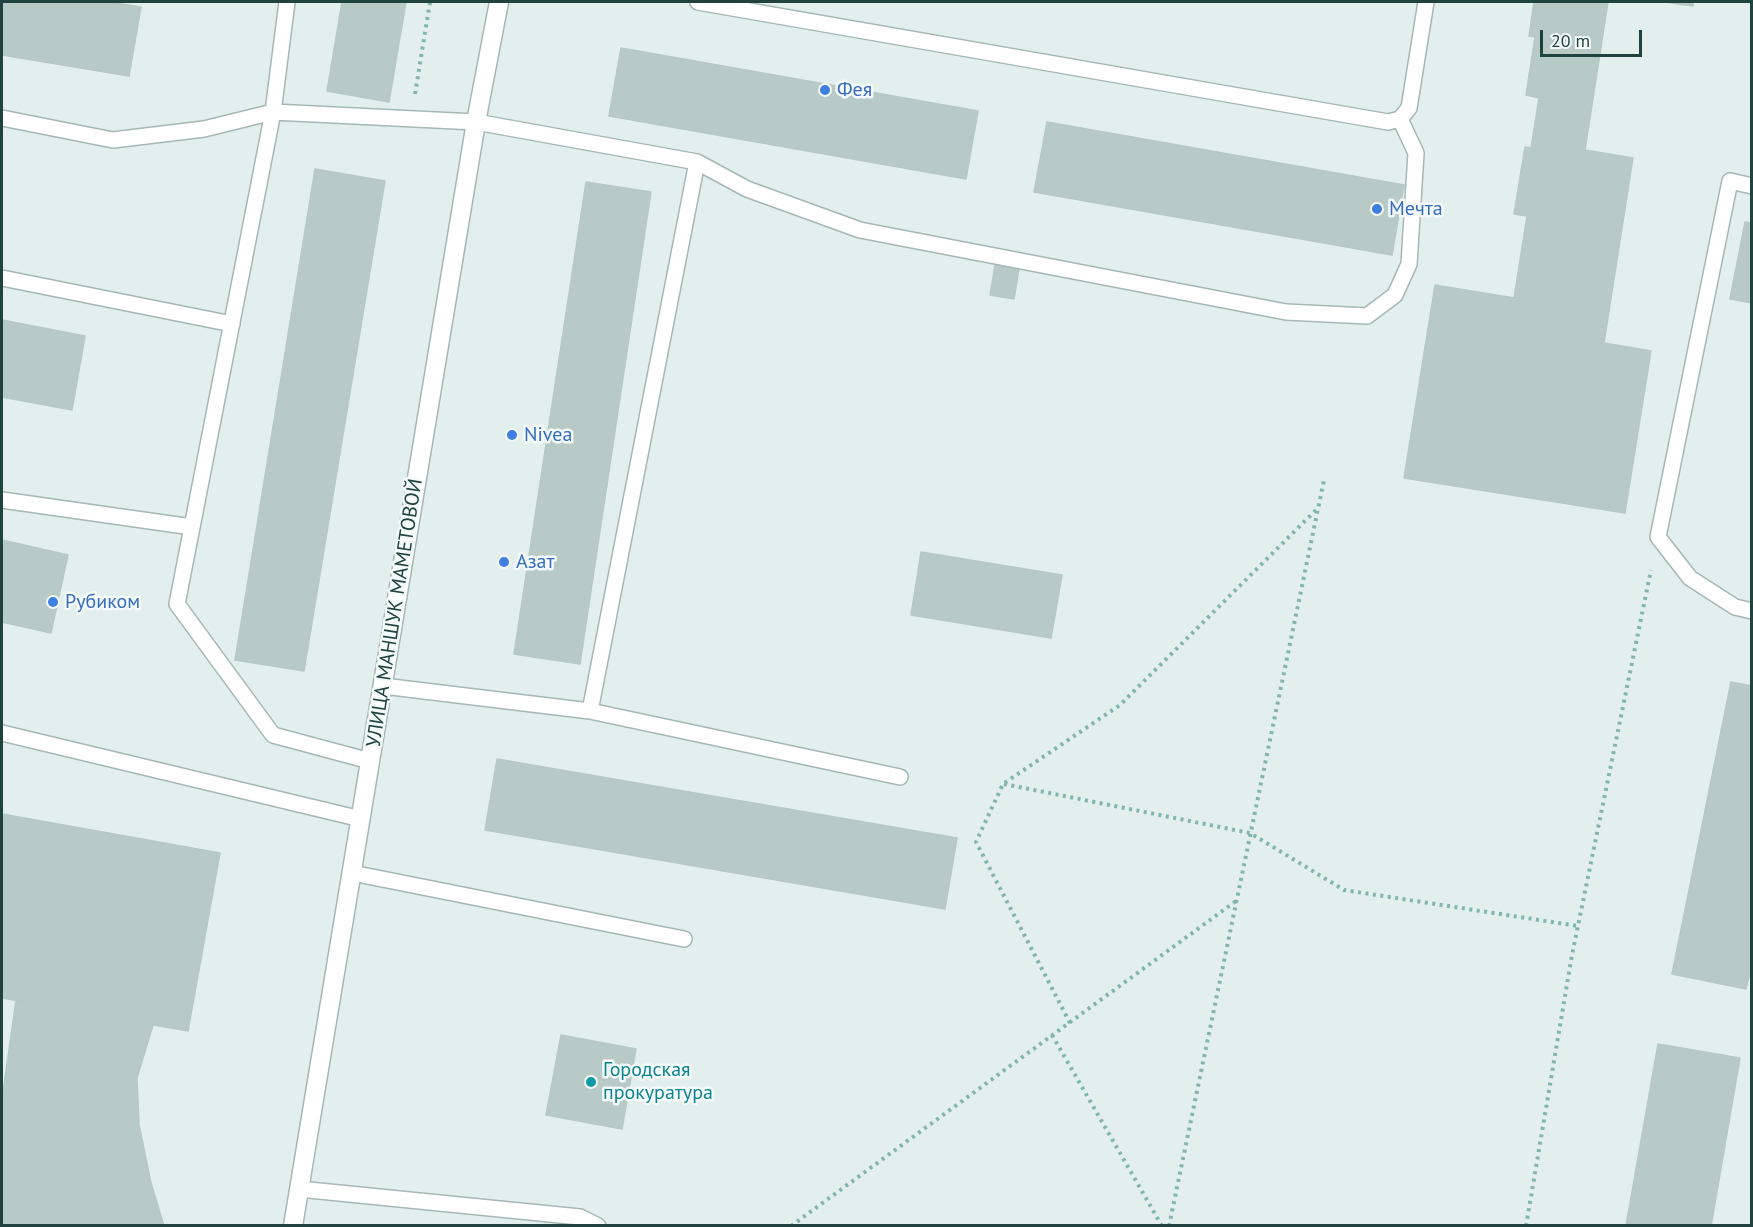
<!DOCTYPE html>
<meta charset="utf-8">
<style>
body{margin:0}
#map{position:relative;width:1753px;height:1227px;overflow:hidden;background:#e3efec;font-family:"PT Sans",sans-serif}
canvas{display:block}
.frame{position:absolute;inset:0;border:3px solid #204340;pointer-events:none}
.scale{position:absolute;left:1540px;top:30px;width:102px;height:27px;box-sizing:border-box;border:3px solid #204340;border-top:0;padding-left:8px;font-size:18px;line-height:21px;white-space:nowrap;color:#204340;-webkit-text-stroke:4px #f4faf9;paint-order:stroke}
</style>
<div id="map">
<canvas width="1753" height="1227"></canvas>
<div class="frame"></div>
<div class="scale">20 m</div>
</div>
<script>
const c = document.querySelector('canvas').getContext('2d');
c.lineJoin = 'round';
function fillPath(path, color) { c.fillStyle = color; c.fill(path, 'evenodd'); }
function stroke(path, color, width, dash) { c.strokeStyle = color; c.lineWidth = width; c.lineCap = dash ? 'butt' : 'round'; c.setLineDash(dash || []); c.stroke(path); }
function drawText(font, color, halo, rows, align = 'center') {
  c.font = font + ' "PT Sans",sans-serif'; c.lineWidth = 5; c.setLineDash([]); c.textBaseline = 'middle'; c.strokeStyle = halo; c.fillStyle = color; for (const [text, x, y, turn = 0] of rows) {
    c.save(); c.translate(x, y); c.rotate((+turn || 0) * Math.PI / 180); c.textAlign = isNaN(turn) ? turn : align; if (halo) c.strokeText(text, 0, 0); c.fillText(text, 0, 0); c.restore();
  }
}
const building = new Path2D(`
 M2 2H110L141 7 129 76 2 55Z
 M342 2H406L389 102 327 91Z
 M1534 2H1608L1585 150 1633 158 1604 343 1651 351 1625 513 1404 478 1435 285 1514 298 1527 216 1514 214 1525 147 1531 148 1539 98 1526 95 1535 37 1529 36Z
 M1664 2H1693V6Z
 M621 48 978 111 966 179 609 116Z
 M1047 122 1404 185 1392 255 1034 192Z
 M315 169 385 181 304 671 235 660Z
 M586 182 651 192 580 664 514 654Z
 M1745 222 1752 223V303L1730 299Z
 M995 265 1019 269 1014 299 990 295Z
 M2 320 85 336 72 410 2 397Z
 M2 540 68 555 51 633 2 622Z
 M921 552 1062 575 1051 638 911 615Z
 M1731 682 1752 686V964L1746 989 1672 974Z
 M497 759 957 838 945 909 485 830Z
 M2 814 220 853 188 1031 2 998Z
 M16 1000 153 1025 137 1078 139 1125 151 1183 164 1226H2V1099Z
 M561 1035 636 1049 622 1129 546 1115Z
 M1658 1044 1740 1058 1711 1226H1626Z`);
fillPath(building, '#b8cac6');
stroke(building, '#b5c9c5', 1.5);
const lane = new Path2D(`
 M287 2 273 112 177 604 273 735 370 761
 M698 2 1388 122 1400 119 1409 108 1426 2
 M2 118 113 140 204 129 273 112 476 122 697 162 747 189 860 230 1286 312 1367 316 1395 295 1409 264 1416 153 1400 119
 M1752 186 1730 181 1658 537 1690 578 1735 607 1752 611
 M2 278 232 324
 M2 500 192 527
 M383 686 590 711 697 162
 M590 711 900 777
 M2 733 361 819
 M352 873 684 939
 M299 1189 580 1217 598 1226`);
const street = new Path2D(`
 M293 1226 476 122 499 2`);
stroke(lane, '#a5b8b5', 18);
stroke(street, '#a5b8b5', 21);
stroke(new Path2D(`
 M415 94 430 2
 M1004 784 1250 833 1344 890 1578 926
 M1070 1023 976 842 1003 784 1120 705 1317 509
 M1052 1035 1162 1226
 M791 1226 1236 901
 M1169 1226 1324 480
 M1526 1226 1572 955 1651 570`), '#80b6af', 4, [3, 4.5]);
stroke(lane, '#fff', 15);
stroke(street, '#fff', 18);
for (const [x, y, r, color] of [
 [825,90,6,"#3f7fe0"],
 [1377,209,6,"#3f7fe0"],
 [512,435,6,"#3f7fe0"],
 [504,562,6,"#3f7fe0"],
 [53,602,6,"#3f7fe0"],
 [591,1082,6,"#0f9aa8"]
]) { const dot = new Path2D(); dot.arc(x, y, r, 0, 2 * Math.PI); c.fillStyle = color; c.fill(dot); stroke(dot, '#f4faf9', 2); }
drawText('20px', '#366cbe', '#f4faf9', [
 ["Фея",837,90],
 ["Мечта",1389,209],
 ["Nivea",524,435],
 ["Азат",516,562],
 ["Рубиком",65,602]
], 'left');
drawText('20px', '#204340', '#f4faf9', [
 ["УЛИЦА МАНШУК МАМЕТОВОЙ",395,613,-81]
]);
drawText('20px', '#0d838f', '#f4faf9', [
 ["Городская",603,1070],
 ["прокуратура",603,1093]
], 'left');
</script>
